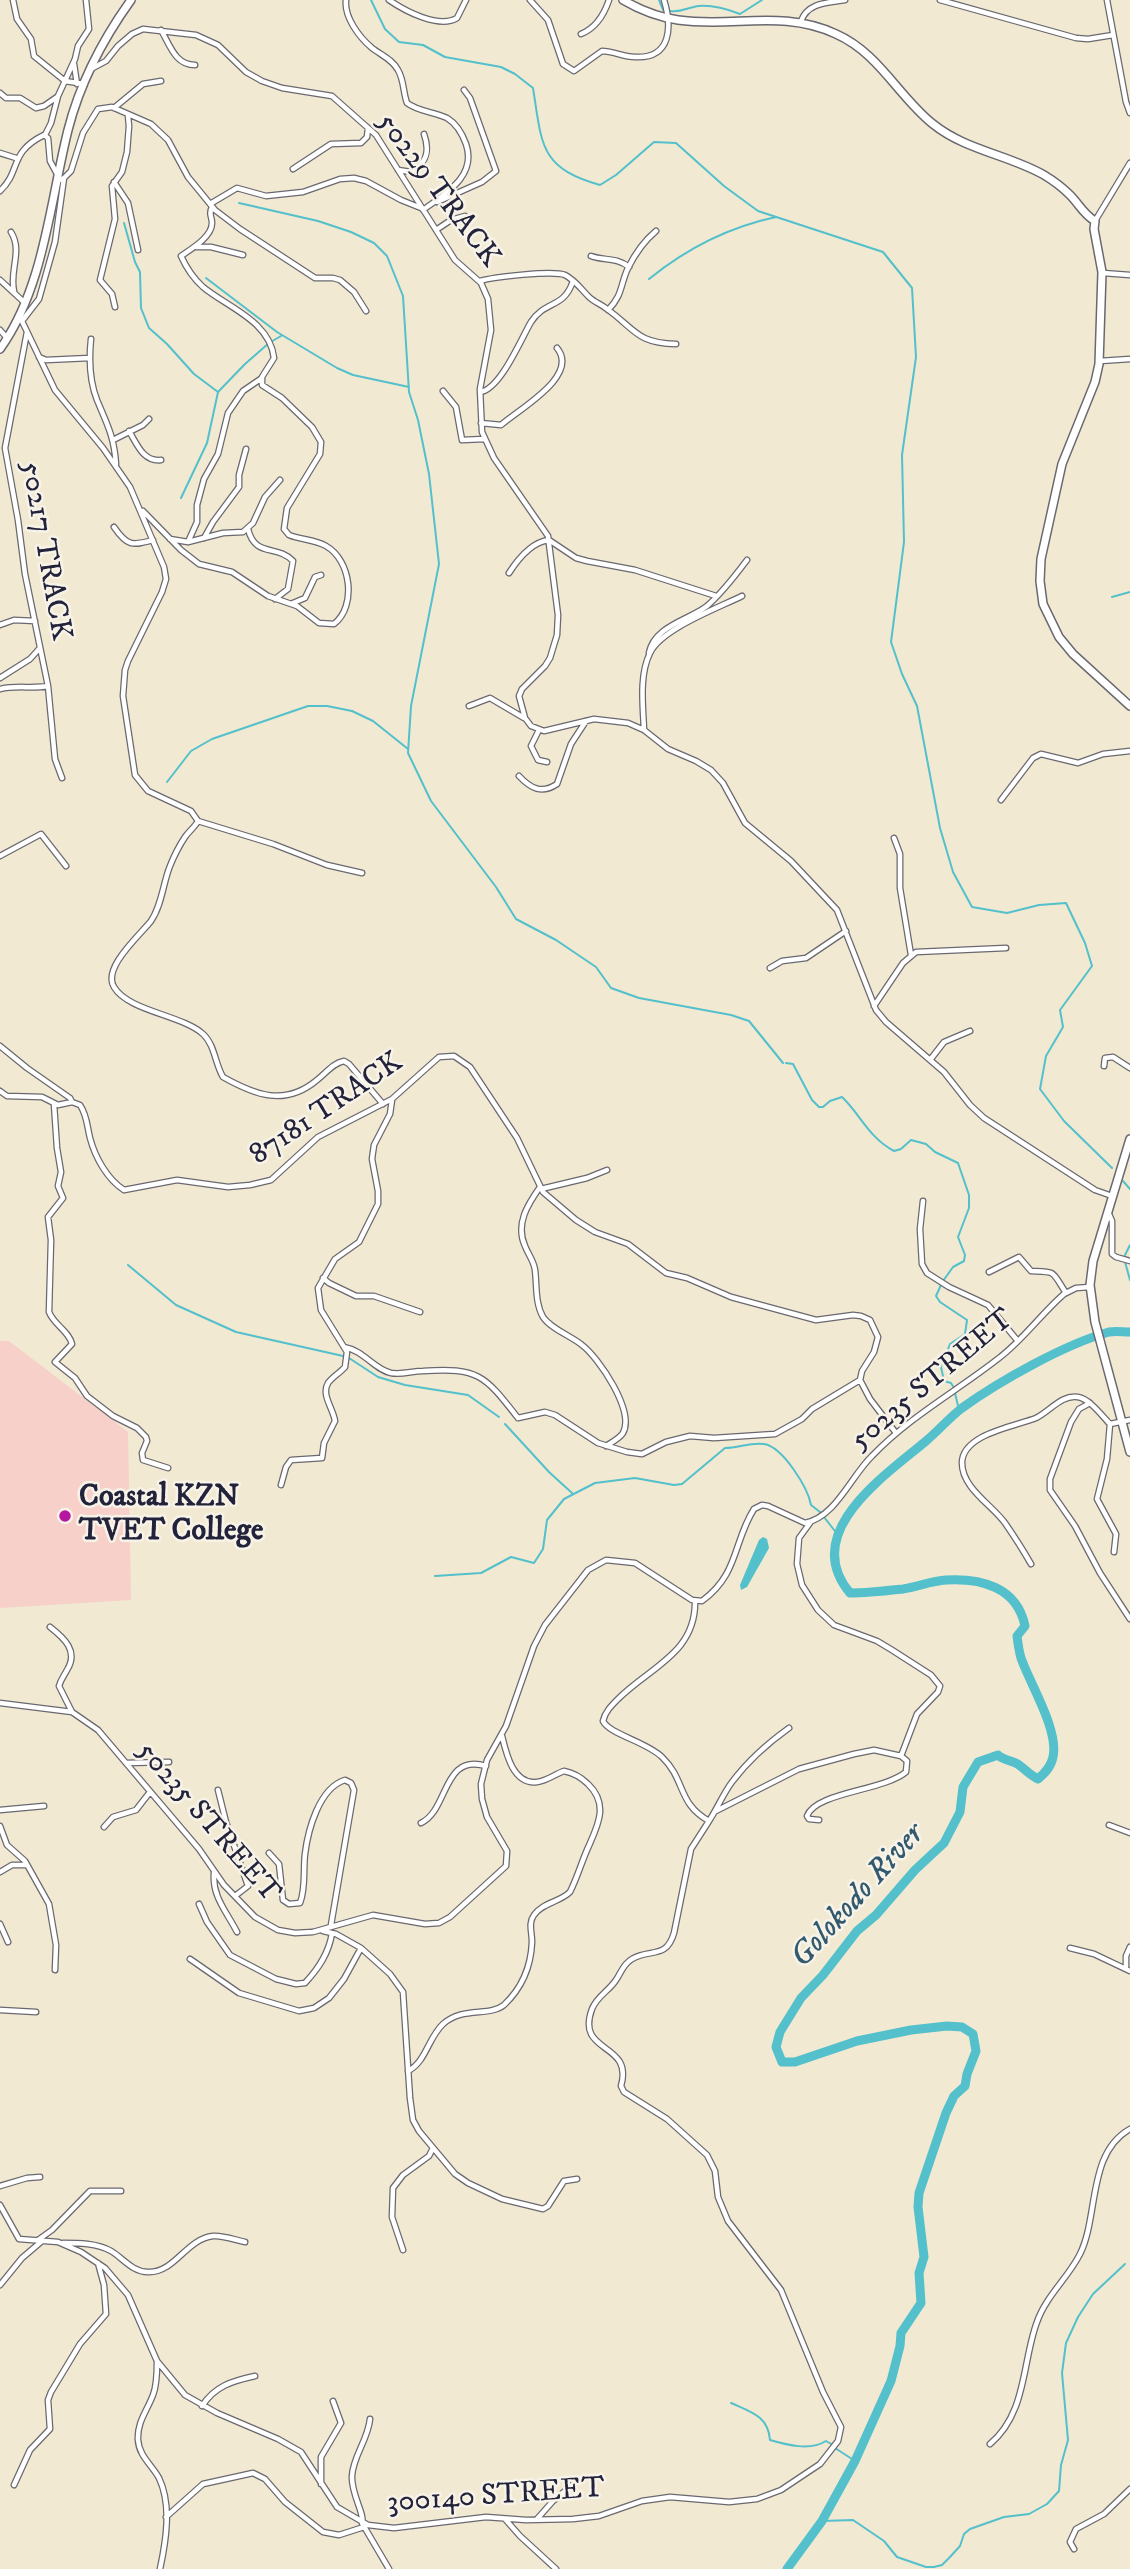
<!DOCTYPE html>
<style>
body{margin:0}
canvas{display:block;background:#f1e9d1}
</style>
<canvas width="1130" height="2569"></canvas>
<script>
const c = document.querySelector('canvas').getContext('2d');
c.lineJoin = 'round';
function fillPath(path, color) { c.fillStyle = color; c.fill(path, 'evenodd'); }
function stroke(path, color, width, dash) { c.strokeStyle = color; c.lineWidth = width; c.lineCap = dash ? 'butt' : 'round'; c.setLineDash(dash || []); c.stroke(path); }
function drawText(font, color, halo, rows, align = 'center') {
  c.font = font + ' "IM FELL DW Pica",serif'; c.lineWidth = 5; c.setLineDash([]); c.textBaseline = 'middle'; c.strokeStyle = halo; c.fillStyle = color; for (const [text, x, y, turn = 0] of rows) {
    c.save(); c.translate(x, y); c.rotate((+turn || 0) * Math.PI / 180); c.textAlign = isNaN(turn) ? turn : align; if (halo) c.strokeText(text, 0, 0); c.fillText(text, 0, 0); c.restore();
  }
}
fillPath(new Path2D(`
 M0 1341H9L128 1432 131 1600 0 1608Z`), '#f7d0ca');
fillPath(new Path2D(`
 M763 1537 767 1539 769 1548 747 1587 741 1590 740 1585 759 1540Z`), '#53c0cc');
stroke(new Path2D(`
 M371 0 385 29 399 42 423 45 445 57 501 67 515 74 533 88C542 144 539 168 600 185L616 175 654 142 676 143 724 186 758 211 883 252 912 288 916 357 902 455 904 542 891 642 902 674 917 706 940 828 953 872 972 907 1007 913 1039 905 1066 903 1085 943 1092 966 1060 1010 1063 1027 1046 1056 1040 1089 1064 1121 1112 1168
 M659 0 663 10
 M670 11C681 13 688 7 699 6 713 5 727 9 740 14L762 0
 M239 203 318 221 351 232 374 243 387 256 403 296 409 392 418 420 429 474 439 564 411 706 408 753 431 801 496 887 516 919 556 940 596 967 611 988 639 998 731 1015 749 1021 783 1063
 M124 223 135 262 140 272 141 308 149 328 167 344 194 374 218 392
 M206 278 277 332 337 368 353 375 409 387
 M649 279C686 249 729 227 776 217
 M181 498 207 443 218 392 245 364 269 343 281 336
 M1112 597 1130 592
 M167 782 191 751 212 739 308 706H327L352 711 373 721 408 749
 M786 1063 793 1064 812 1100 819 1107H823L830 1101 842 1097C861 1115 868 1137 894 1151L901 1149 911 1140 926 1144 935 1152 958 1163 969 1195V1208L958 1237 965 1255 964 1261 953 1267 943 1281
 M1123 1181 1130 1189
 M1125 1255 1130 1245
 M1125 1262 1130 1280
 M128 1265 176 1305 236 1332 343 1356
 M941 1285 936 1296 940 1302 967 1320 965 1334 950 1344 941 1367 944 1381 951 1383 954 1388
 M349 1358 378 1377 405 1385 468 1395 499 1417
 M955 1393 959 1410
 M505 1424 549 1472 572 1493
 M824 1517 838 1535
 M435 1576 481 1573 511 1557 534 1563 543 1549 547 1520 564 1499 595 1483 635 1478 674 1485 682 1484 725 1448C739 1448 750 1442 764 1444 783 1447 808 1488 811 1505L820 1512
 M731 2403C751 2412 768 2416 770 2440 787 2445 810 2451 826 2441L833 2445
 M835 2448 855 2461
 M822 2521 853 2520 884 2541 897 2557 926 2567H934L942 2565 950 2557 960 2546 964 2534 970 2529 1004 2517 1029 2514 1047 2504 1059 2491 1061 2465 1068 2440 1062 2373 1066 2343 1078 2317 1093 2294 1125 2264`), '#53c0cc', 2);
stroke(new Path2D(`
 M787 2569 822 2521 855 2461 891 2381 900 2346 901 2333 921 2303 919 2273 924 2257 918 2207 919 2193 946 2113 954 2096 965 2086 967 2074 976 2051 973 2034 962 2027 947 2026 911 2030 857 2041 795 2062H782L776 2047 780 2032 801 1998 823 1975 857 1931 876 1915 915 1870 944 1843 960 1812 963 1787 978 1762 998 1755C1004 1761 1013 1760 1019 1765 1026 1770 1030 1775 1038 1779 1045 1773 1051 1767 1053 1757 1059 1730 1030 1684 1021 1658 1019 1651 1018 1644 1017 1636L1025 1626C1017 1587 981 1578 946 1580 931 1581 917 1587 903 1589 885 1591 868 1593 850 1593 799 1532 886 1475 926 1441 938 1431 949 1418 962 1408 998 1382 1065 1344 1109 1332 1115 1331 1123 1332 1130 1332`), '#53c0cc', 9);
const street = new Path2D(`
 M13 0 17 19 31 39 34 56 65 81 84 84
 M346 0C344 17 359 37 372 48 381 55 392 59 398 70 404 80 403 92 407 103 417 111 434 112 447 118 457 124 462 133 466 144 477 176 446 193 423 210
 M389 0C405 11 439 29 457 18L466 0
 M530 0 548 20 563 64 574 71 602 51C613 51 623 57 635 57 672 59 672 26 664 0
 M940 0 1076 38 1088 39 1113 35
 M1107 0 1126 102 1130 113
 M801 21C808 2 828 3 845 0
 M161 30C170 45 175 65 195 65
 M581 34C596 28 604 15 609 0
 M74 64 77 84
 M91 69 106 61 118 46 132 34 143 29 196 35 218 45 246 72 262 81 282 88 332 96 376 135 455 260 481 283 488 299 491 330 480 389 482 432 494 458 548 536 558 615 557 635 550 658 545 666 522 689 519 696 525 718 531 726 544 731 594 719 628 723 644 730 668 749 696 761 711 770 723 783 745 823 791 861 837 910 876 1010 886 1022 944 1072 970 1105 984 1118 1095 1190 1112 1196
 M0 93 6 98H20L36 108 44 106 57 97
 M114 108 143 84 161 81
 M45 135 51 123 58 96 75 59 78 46 89 29 86 0
 M0 153 16 158
 M293 169 331 144 361 143 367 137 368 128
 M398 170 411 172C427 163 430 151 424 134
 M57 181 64 178 71 171 83 133 98 109 112 107 151 124 168 140 188 177 215 210 240 229 315 278H333L340 280 354 292 366 311
 M114 182 128 203 138 250
 M0 191C22 170 8 153 44 135L48 138 50 161 57 174
 M437 202 482 182 496 171 470 98 464 90
 M210 204 237 188 266 196 303 192 340 179 354 178 366 181 401 200 421 208
 M1095 221 1130 163
 M436 230 451 220 465 216
 M11 232C23 251 9 271 14 291
 M196 247H211L243 255
 M591 256C604 261 617 257 629 267
 M1103 273 1130 275
 M0 280 25 303
 M480 281C493 277 554 270 565 275 575 280 581 289 589 297 594 302 601 304 607 309 635 329 636 343 676 344
 M115 307 112 294 100 280 115 219 112 186 122 172 127 152 129 126 128 116
 M608 310C623 295 620 285 628 268 635 254 644 241 656 231
 M20 317 55 390 103 448 130 487 164 567 166 579 162 592 128 661 125 670 123 696 135 775 148 791 191 811 198 821C195 827 189 831 185 837 179 846 174 856 170 866 163 883 162 905 151 921 140 935 102 968 114 987 128 1011 182 1015 203 1034 215 1045 215 1064 223 1077 255 1095 285 1107 317 1080 326 1073 333 1063 344 1061L349 1064 383 1104
 M22 321 39 299 55 242 64 178
 M0 330 7 338
 M27 332 5 448 18 520 25 574 48 686 55 759 62 778
 M91 339C89 358 90 382 97 400 107 424 114 436 116 464
 M39 357 46 360 90 358
 M1100 361 1130 359
 M443 391 456 407 462 440 484 439
 M480 392C500 390 521 339 531 322 545 300 564 309 573 281
 M481 423 501 425C519 409 580 376 557 348
 M129 431C137 444 143 462 161 460
 M113 440 143 425 149 419
 M143 511 181 550 199 564 232 572 268 596 297 606 319 623 334 624C357 606 351 560 326 546 314 539 301 540 289 535L284 529 287 508 320 454 321 442 312 427 282 398 262 385V377L274 358C270 321 227 307 203 287 194 279 186 267 181 256 191 249 212 237 212 223 212 216 208 214 212 207
 M114 527C127 546 132 546 153 540
 M248 529C255 558 277 544 293 561L288 589 275 599
 M204 538 213 522 239 487V475L246 449
 M170 539 188 542 223 533 243 532 253 523 265 497 280 480
 M188 542 197 522V505L204 479 218 454 228 413 243 391 262 378
 M509 573C518 559 531 542 549 540L576 558 587 561 635 570 716 596
 M293 603 305 598 315 577 321 575
 M0 625 14 620 35 621
 M649 653C654 626 689 620 707 606 722 593 735 576 747 560
 M0 678 30 659 39 649
 M0 689C16 685 32 689 48 686
 M469 706 490 698 524 718
 M539 730 531 746 538 760 547 762
 M644 730C643 706 639 675 650 653 661 629 718 608 742 596
 M519 776C531 789 542 794 557 784L571 744 586 721
 M1001 800 1033 758 1041 754 1078 763 1103 754 1130 751
 M198 821 273 844 327 865 362 873
 M894 838 900 854V888L911 955
 M0 856 41 834 66 866
 M770 968 782 961 806 958 846 931
 M874 1006 903 963 916 952 1006 948
 M0 1046 27 1068 70 1098 72 1102
 M930 1060 944 1042 970 1031
 M1104 1066 1105 1058 1113 1057 1130 1068
 M0 1091 7 1096 42 1097 58 1105 72 1102 80 1105C87 1115 87 1126 90 1138 95 1157 107 1179 124 1190L177 1180 228 1187 250 1185 271 1180 318 1137 392 1099 439 1057 454 1056 470 1067 517 1138 543 1192 576 1220 595 1232 628 1244 666 1273 687 1278 731 1297 816 1320 853 1315 861 1316 870 1320 878 1337 874 1352 862 1371 860 1380 870 1399 896 1433
 M54 1104 57 1148 61 1172 58 1186 63 1198 48 1217 51 1240 49 1312C54 1325 69 1331 72 1344L55 1362 75 1378 87 1396 113 1416 137 1428 146 1437 147 1441 142 1453 143 1460 168 1468
 M540 1187C528 1204 515 1224 525 1246 528 1254 534 1261 535 1270 537 1286 535 1303 543 1317 551 1329 571 1336 582 1345 599 1358 635 1411 623 1433 619 1439 612 1442 606 1446
 M541 1189 587 1178 607 1170
 M923 1201 920 1229 922 1264 927 1273 949 1287 988 1305 1017 1340
 M1108 1212 1112 1221V1254L1116 1257 1130 1261
 M989 1272 1019 1257 1031 1271C1057 1272 1051 1270 1066 1293
 M323 1278 329 1283 356 1296H374L420 1312
 M344 1347C365 1351 373 1369 391 1373 402 1375 412 1371 423 1371 479 1367 485 1376 518 1418L545 1412 555 1415 598 1443 627 1452 642 1454 666 1442 690 1436 714 1438 775 1434 802 1419 812 1409 860 1380
 M1090 1403 1079 1409 1071 1422 1050 1479V1490L1075 1526 1100 1573 1130 1619
 M1110 1424 1107 1459 1097 1499 1116 1534 1114 1552
 M281 1485 286 1467 291 1460 322 1458 324 1443 335 1421C333 1408 321 1395 328 1383 333 1376 340 1373 345 1367L347 1352 321 1310 318 1288 335 1259 359 1242 378 1204V1191L372 1159 374 1145 390 1114 392 1100
 M810 1523 799 1538 797 1564 802 1585 818 1610 834 1625 877 1641 892 1650 931 1675 940 1686 938 1692 917 1714 901 1756
 M1031 1564C1023 1550 1014 1536 1005 1523 992 1505 962 1488 962 1463 962 1434 1016 1426 1036 1418 1049 1412 1062 1394 1078 1397 1090 1399 1102 1416 1110 1424L1130 1420
 M50 1627C64 1638 79 1651 67 1670 64 1676 61 1679 59 1686L72 1712
 M0 1703 72 1712 98 1730 199 1849 224 1885 255 1917 278 1930 295 1933 313 1932 373 1915 425 1924 439 1923 450 1917 506 1866 507 1851 487 1817 482 1799 481 1784 487 1760 506 1726 534 1646 545 1625 588 1570 606 1560 635 1563 692 1600 702 1601C739 1574 733 1542 754 1509L762 1505 768 1506 805 1523C836 1517 851 1476 872 1456 909 1417 957 1391 999 1358 1023 1340 1041 1314 1064 1294L1076 1288 1090 1287
 M126 1763 169 1762
 M218 1790 226 1822 248 1886 235 1896
 M0 1810 44 1806
 M716 1811 799 1769 854 1754 874 1750 901 1756 907 1761 906 1772C883 1791 816 1792 807 1816L809 1819 819 1820
 M709 1821C717 1809 723 1794 732 1782 747 1762 768 1743 789 1728
 M421 1823C449 1810 442 1753 486 1766
 M1109 1825 1130 1833
 M0 1826 7 1845 25 1861 49 1904 56 1945 55 1970
 M104 1827 113 1817 136 1810 150 1792
 M269 1853 279 1864 283 1900 289 1904 300 1903C306 1888 303 1870 305 1854 308 1830 319 1788 345 1780L351 1783 354 1790 331 1925
 M0 1872 12 1865H27
 M214 1873C212 1897 227 1912 237 1932
 M199 1904 207 1922 230 1955 276 1979 296 1984 305 1983C319 1968 329 1953 332 1933
 M0 1924 8 1942
 M323 1931 336 1934 361 1948 390 1974 403 1992 410 2098 413 2120 419 2131 455 2174 468 2183 502 2199 543 2209 548 2206 564 2181 577 2179
 M1070 1948 1094 1954 1130 1971
 M190 1959 239 1993 299 2011 314 2008 329 1998 344 1979 361 1948
 M1126 1968V1956L1130 1947
 M0 2010 36 2012
 M408 2071C426 2062 428 2038 443 2024 463 2006 489 2017 504 2005 522 1988 531 1966 532 1942 532 1932 528 1923 534 1915 542 1903 560 1902 570 1892 577 1878 581 1864 587 1850 597 1827 610 1805 588 1784 581 1777 574 1773 564 1771 555 1774 547 1781 537 1782 513 1785 506 1753 502 1736
 M0 2186 27 2178 40 2177
 M0 2205 19 2239 58 2242 81 2252 105 2268 128 2295 157 2361 185 2395 217 2413 278 2439 301 2452 337 2507 368 2525 394 2528 486 2517 526 2520 573 2519 599 2516 642 2501 670 2497 729 2502 757 2499 781 2490 820 2464 838 2441 841 2427 823 2392 781 2290 728 2221 718 2197 715 2171 707 2155 667 2119 624 2092 621 2086C634 2041 575 2055 592 2009 597 1996 609 1991 616 1980 621 1973 623 1964 632 1959 650 1948 666 1960 674 1933L691 1849 709 1821C677 1803 686 1780 662 1757 647 1742 609 1734 603 1721 605 1712 611 1706 618 1699 650 1667 696 1653 695 1601
 M38 2240 52 2230 90 2191H121
 M63 2243C78 2243 97 2243 111 2251 123 2258 132 2272 148 2272 175 2273 186 2239 213 2236 223 2235 235 2240 245 2242
 M403 2250 392 2217 393 2188 403 2175 429 2156 433 2148
 M0 2285 22 2258 42 2241
 M157 2362C157 2373 157 2385 153 2395 147 2411 137 2422 138 2440 139 2456 152 2465 159 2478 172 2505 166 2541 160 2569
 M202 2406C215 2386 232 2381 255 2376
 M370 2419C368 2440 353 2456 352 2476 351 2494 365 2514 362 2523L389 2569
 M990 2444C1027 2413 1022 2362 1037 2322 1046 2296 1068 2278 1080 2254 1099 2216 1087 2153 1130 2129
 M321 2484V2457L341 2423 333 2401
 M14 2485 30 2450 50 2429 48 2400 51 2392 80 2344 106 2314 104 2285 98 2263
 M166 2517 203 2484 253 2473 265 2479 285 2502 323 2532 339 2535 364 2527
 M505 2519 520 2536 556 2569
 M537 2519 553 2501 577 2481
 M1074 2549 1070 2542 1076 2529 1104 2514 1130 2489`);
const secondary = new Path2D(`
 M623 0C640 10 658 17 678 20 733 28 782 9 836 34 879 53 898 96 933 124 965 150 1009 155 1044 175 1054 181 1062 187 1070 195 1079 204 1084 215 1095 221L1094 229 1102 272 1099 364 1095 382 1062 464 1041 559 1040 581 1043 604 1059 637 1073 654 1130 706
 M0 349C44 288 50 202 68 130 80 83 103 39 131 0
 M1130 1139 1093 1261 1090 1285 1095 1322 1130 1452`);
stroke(street, '#6a6870', 7);
stroke(secondary, '#6a6870', 10);
stroke(street, '#fff', 4.5);
stroke(secondary, '#fff', 7);
for (const [x, y, r, color] of [
 [65,1516,7,"#b5179e"]
]) { const dot = new Path2D(); dot.arc(x, y, r, 0, 2 * Math.PI); c.fillStyle = color; c.fill(dot); stroke(dot, '#f7f3e8', 2.5); }
drawText('30px', '#22223b', '#f7f3e8', [
 ["50229 TRACK",437,191,53],
 ["50217 TRACK",44,551,80],
 ["87181 TRACK",327,1110,-34],
 ["50235 STREET",933,1381,-40],
 ["50235 STREET",207,1823,49],
 ["300140 STREET",496,2497,-4]
]);
drawText('bold 30px', '#22223b', '#f7f3e8', [
 ["Coastal KZN",79,1499],
 ["TVET College",79,1533]
], 'left');
drawText('italic 32px', '#33596e', '#f7f3e8', [
 ["Golokodo River",859,1897,-48]
]);
</script>
